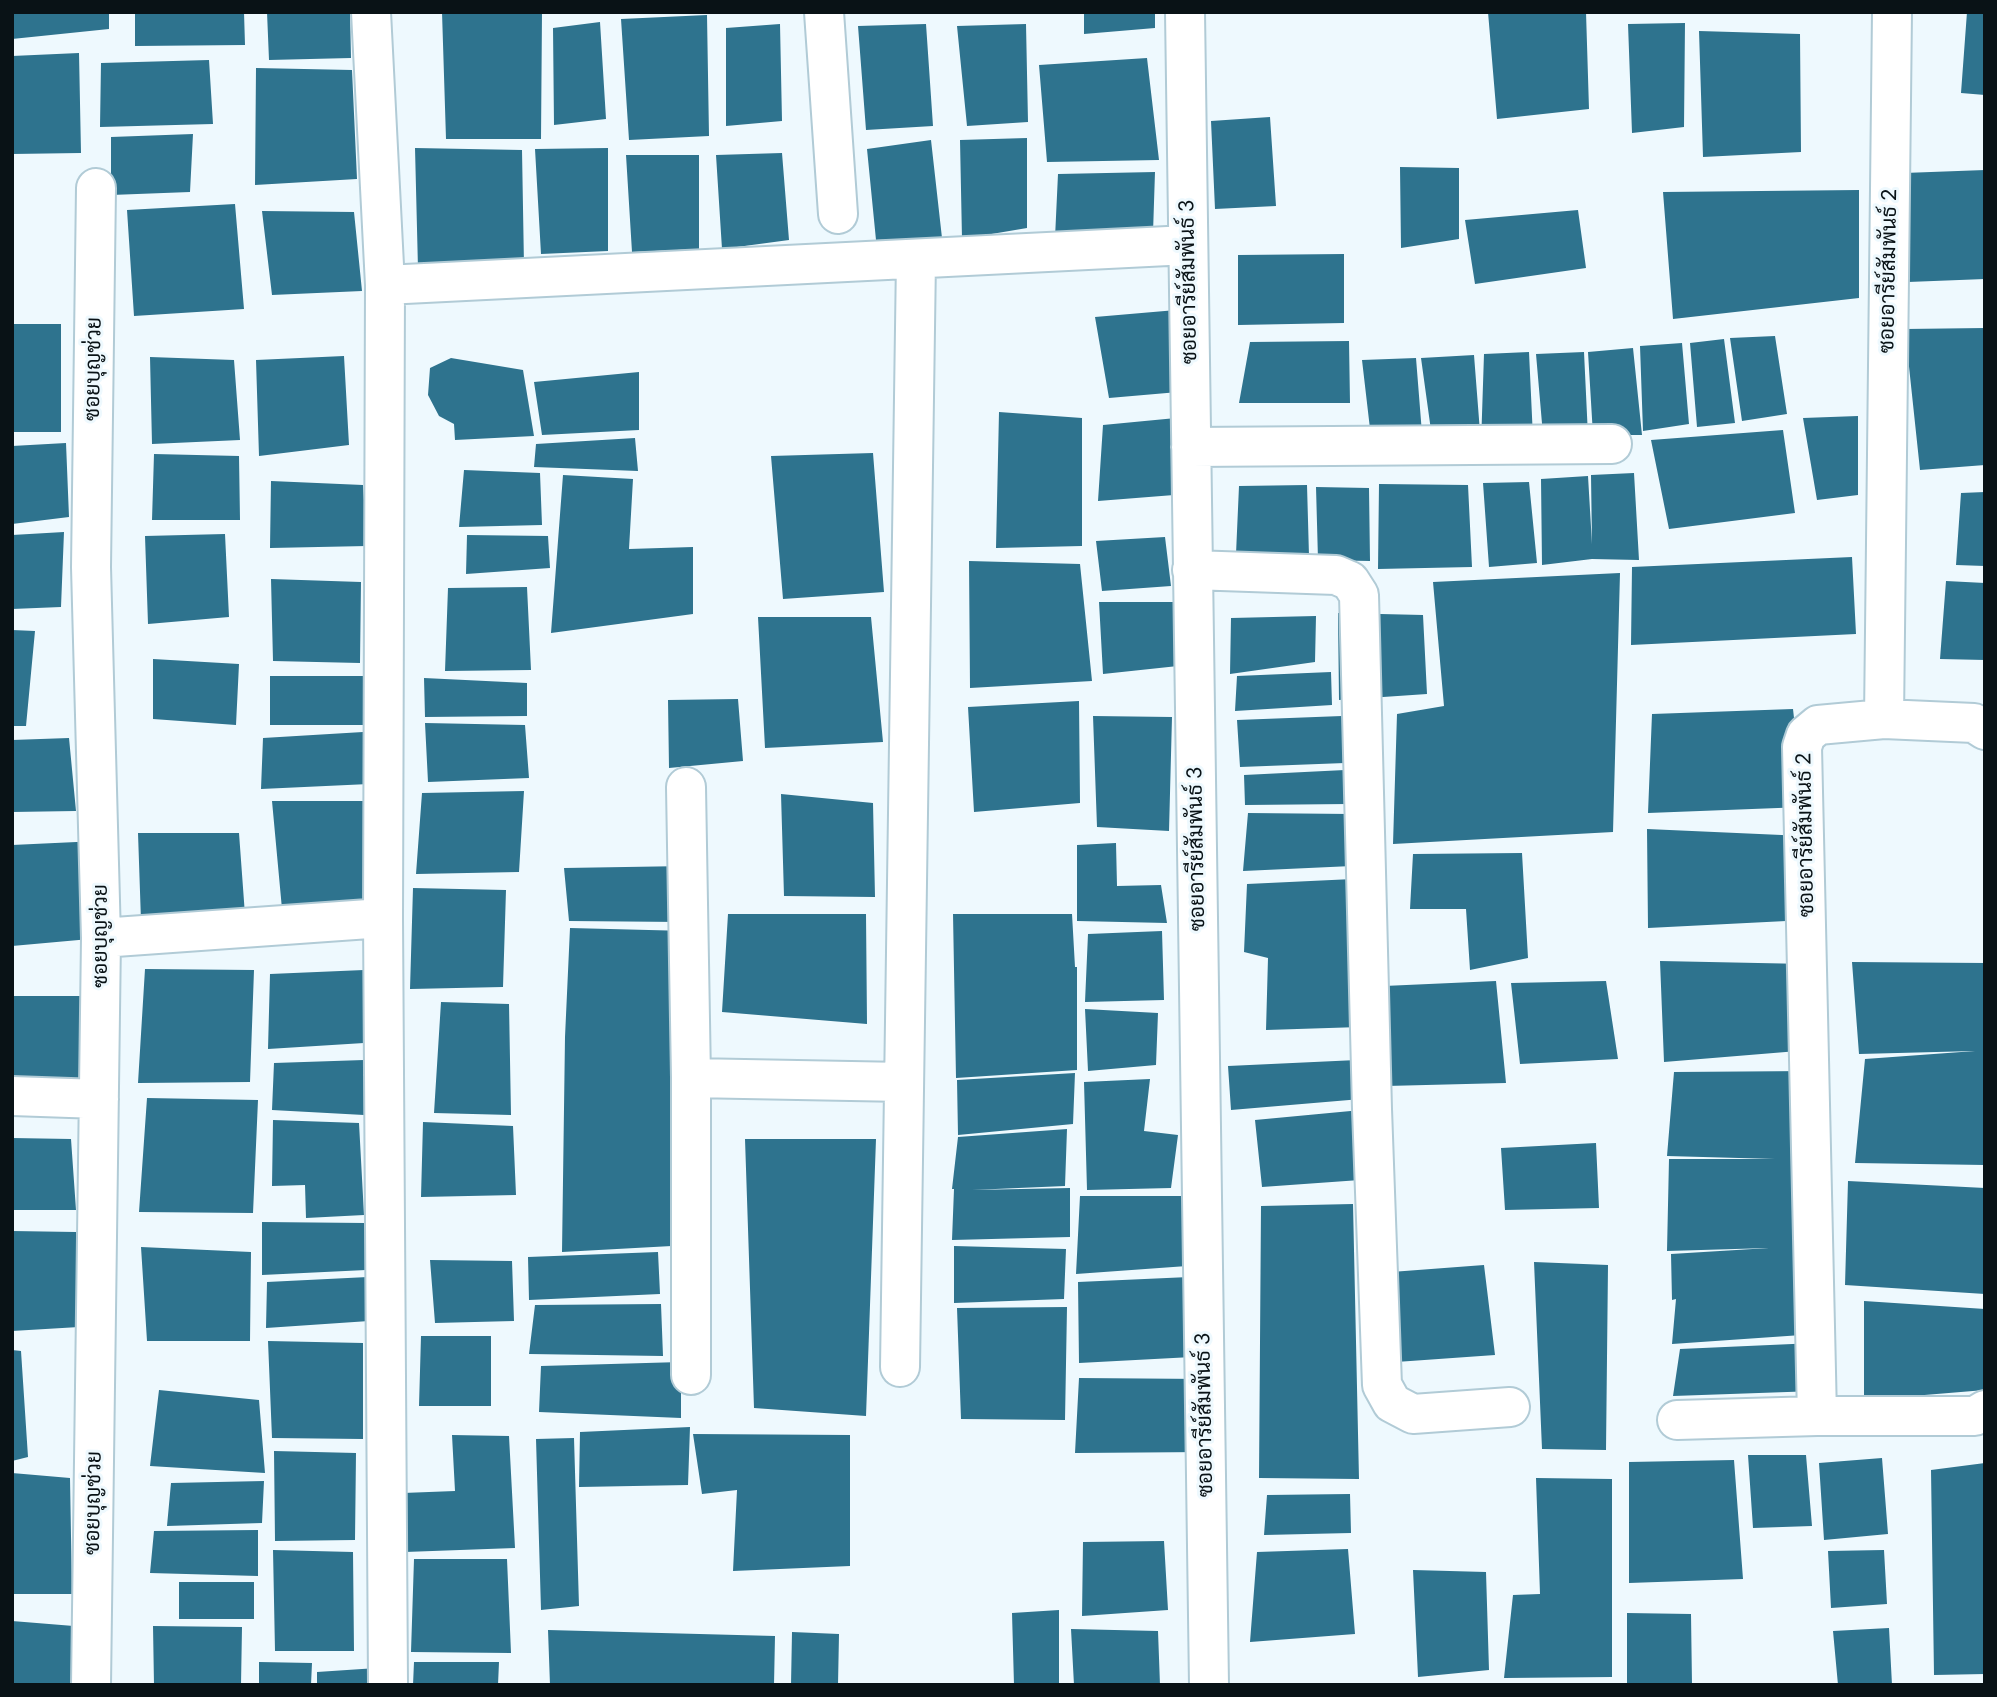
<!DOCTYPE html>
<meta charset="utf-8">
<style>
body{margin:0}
#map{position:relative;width:1997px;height:1697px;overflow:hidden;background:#eef9fe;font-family:Lato,sans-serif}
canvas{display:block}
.frame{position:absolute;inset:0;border:14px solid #091216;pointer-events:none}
</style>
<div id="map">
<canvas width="1997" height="1697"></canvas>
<div class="frame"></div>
</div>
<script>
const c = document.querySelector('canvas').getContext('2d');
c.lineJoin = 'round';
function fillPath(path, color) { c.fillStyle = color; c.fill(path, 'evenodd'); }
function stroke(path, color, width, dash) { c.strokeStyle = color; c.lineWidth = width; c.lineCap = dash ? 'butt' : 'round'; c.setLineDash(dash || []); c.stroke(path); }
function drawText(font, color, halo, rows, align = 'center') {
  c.font = font + ' Lato,Sarabun,sans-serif'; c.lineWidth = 6; c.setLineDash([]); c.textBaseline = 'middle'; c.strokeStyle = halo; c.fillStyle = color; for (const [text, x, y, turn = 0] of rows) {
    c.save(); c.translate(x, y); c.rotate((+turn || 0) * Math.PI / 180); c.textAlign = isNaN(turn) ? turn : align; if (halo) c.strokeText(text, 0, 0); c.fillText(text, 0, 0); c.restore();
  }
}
fillPath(new Path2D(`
 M12 12H109V29L12 39Z
 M135 12H244L245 45 135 46Z
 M267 12H350L351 58 269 60Z
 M442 12H542L541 139H446Z
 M1084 12H1155V28L1084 34Z
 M1488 12H1586L1589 109 1497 119Z
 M1967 12H1985V95L1961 93Z
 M707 15 709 136 629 140 621 19Z
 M600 22 606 119 554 125 553 28Z
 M1685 23 1684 127 1632 133 1628 24Z
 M780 24 782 121 726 126V28Z
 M926 24 933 126 866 130 858 26Z
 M1026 24 1028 122 967 126 957 26Z
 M1699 31 1800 34 1801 152 1703 157Z
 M79 53 81 153 12 154V56Z
 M1147 58 1159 160 1047 162 1039 65Z
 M209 60 213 124 100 127 101 63Z
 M256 68 352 70 357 179 255 185Z
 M1270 117 1276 206 1215 209 1211 121Z
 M193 134 190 192 111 195V137Z
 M1027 138V228L962 239 960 140Z
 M931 140 942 238 876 240 867 149Z
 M415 148 522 150 524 266 418 269Z
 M608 148V251L541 254 535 149Z
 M782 153 789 240 722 249 716 155Z
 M626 155H699V249L632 252Z
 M1400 167 1459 168V239L1401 248Z
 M1985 170V279L1908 282 1904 173Z
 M1155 172 1153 233 1055 238 1058 174Z
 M1859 190V298L1673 319 1663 192Z
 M235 204 244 309 134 316 127 210Z
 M1578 210 1586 268 1475 284 1465 220Z
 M262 211 354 212 362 291 272 295Z
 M1344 254V323L1238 325V255Z
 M1188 309 1190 391 1109 398 1095 317Z
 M12 324H61V432H12Z
 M1985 328V465L1920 470 1905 329Z
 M1775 336 1787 414 1742 421 1730 338Z
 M1724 339 1735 423 1697 427 1690 343Z
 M1349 341 1350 403H1239L1250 342Z
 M1682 343 1689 424 1643 431 1640 346Z
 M1633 348 1642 435H1593L1588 352Z
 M1529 352 1533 438 1481 445H1433L1421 358 1474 355 1481 445 1484 354Z
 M1584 352 1588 436 1543 435 1536 354Z
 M344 356 349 445 259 456 256 360Z
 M150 357 234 360 240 440 152 444Z
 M451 358 523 370 534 436 455 440 454 424 439 416 428 395 430 368Z
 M1416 358 1423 446H1372L1362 360Z
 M639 372V430L542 435 534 382Z
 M999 412 1082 418V546L996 548Z
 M1858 416V495L1817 500 1803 418Z
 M1176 418 1174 495 1098 501 1103 425Z
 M1783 430 1795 513 1669 529 1651 440Z
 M635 438 638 471 534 467 536 444Z
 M66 443 69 517 12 524V446Z
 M873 453 884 592 783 599 771 456Z
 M154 454 239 456 240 520H152Z
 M464 470 540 473 542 525 459 527Z
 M1634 473 1639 560 1592 559 1542 565 1541 479 1588 476 1592 544 1591 475Z
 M563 475 633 479 629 549 693 547V614L551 633Z
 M271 481 363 485 367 546 270 548Z
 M1529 482 1537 563 1489 567 1483 483Z
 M1379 484 1468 485 1472 567 1378 569Z
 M1307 485 1309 556 1236 554 1239 486Z
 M1316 487 1369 488 1370 561 1318 560Z
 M1985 492V566L1956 565 1961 493Z
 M64 532 61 607 12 609V535Z
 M225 534 229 617 148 624 145 536Z
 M467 535 548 536 550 568 466 574Z
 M1165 537 1171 586 1102 591 1096 541Z
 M1852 557 1856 634 1631 645 1632 567Z
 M969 561 1080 564 1092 681 970 688Z
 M1620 573 1613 832 1393 844 1397 714 1444 706 1433 582Z
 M271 579 361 582 360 663 273 661Z
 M1946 581 1985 583V660L1940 659Z
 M527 587 531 670 445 671 448 588Z
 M1099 602H1177L1178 666 1103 674Z
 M1338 613 1423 615 1427 694 1339 700Z
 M1316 616 1315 662 1230 674 1231 618Z
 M758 617H871L883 742 765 748Z
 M12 630 35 631 26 726H12Z
 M153 659 239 664 236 725 153 719Z
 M1331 672 1332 705 1235 711 1237 676Z
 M270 676H363L364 725H270Z
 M424 678 527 683V716L425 717Z
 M738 699 743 761 669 768 668 700Z
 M1079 701 1080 803 974 812 968 707Z
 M1793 709 1804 807 1648 813 1652 714Z
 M1093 716 1172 717 1169 831 1097 827Z
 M1342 716 1345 763 1240 767 1237 720Z
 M425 723 525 725 529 778 428 782Z
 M363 732 369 784 261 789 263 738Z
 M69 738 76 811 12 812V740Z
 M1345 770 1349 804 1245 805 1244 775Z
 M524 791 519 872 416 874 422 793Z
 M781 794 873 803 875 897 784 896Z
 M272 801H374L373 904 282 909Z
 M1248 813 1351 814 1352 866 1243 871Z
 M1647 829 1804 836 1806 920 1648 928Z
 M138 833H239L245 915 141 921Z
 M98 841 101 938 12 946V845Z
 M1116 843 1117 886 1161 885 1167 923 1077 921V845Z
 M1522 853 1528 958 1470 970 1466 909H1410L1413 854Z
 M687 866 681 922 569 921 564 868Z
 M1353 879 1360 1027 1266 1030 1268 958 1244 952 1247 884Z
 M413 888 506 890 503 987 410 989Z
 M728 914H866L867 1024 722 1012Z
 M953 914H1072L1075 967H1077V1070L956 1078Z
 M570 928 688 931 690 1245 562 1252 565 1037Z
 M1162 931 1164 1000 1085 1002 1088 934Z
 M1660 961 1807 964 1810 1050 1664 1062Z
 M1852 962 1985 963V1165L1855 1163 1865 1059 1975 1051 1859 1054Z
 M145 969 254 970 250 1082 138 1083Z
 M364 970V1043L268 1049 270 974Z
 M1496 981 1506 1083 1386 1086 1384 986Z
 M1606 981 1618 1059 1520 1064 1511 983Z
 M12 996H92L99 1081 12 1080Z
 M441 1002 509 1004 511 1115 434 1113Z
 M1085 1009 1158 1013 1156 1065 1088 1071Z
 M364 1060V1115L272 1110 274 1063Z
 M1357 1060 1361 1099 1231 1110 1228 1066Z
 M1810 1071 1816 1334 1672 1344 1676 1299 1672 1300 1671 1254 1769 1248 1667 1251 1669 1159H1775L1667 1156 1674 1072Z
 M1075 1073 1073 1124 958 1135 957 1080Z
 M1150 1079 1144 1131 1178 1135 1171 1188 1087 1190 1084 1082Z
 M147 1098 258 1100 253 1213 139 1212Z
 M1372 1109 1374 1179 1262 1187 1255 1120Z
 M273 1120 359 1123 364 1215 306 1218 305 1185 272 1186Z
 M423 1122 513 1126 516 1195 421 1197Z
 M1067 1129 1065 1186 972 1190 1070 1188V1237L952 1240 954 1189H952L958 1137Z
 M12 1138 71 1139 76 1210H12Z
 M745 1139H876L866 1416 754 1408Z
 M1596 1143 1599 1208 1505 1210 1501 1148Z
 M1848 1181 1985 1188V1294L1845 1285Z
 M1080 1196H1185L1187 1266 1076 1274Z
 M1353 1204 1359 1479 1259 1478 1261 1206Z
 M262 1222 365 1223 366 1270 262 1275Z
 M12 1231 76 1232 79 1327 12 1331Z
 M954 1246 1066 1249 1064 1299 954 1303Z
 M141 1247 251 1252 250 1341H147Z
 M658 1252 660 1294 529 1300 528 1257Z
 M430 1260 512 1261 514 1321 435 1323Z
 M1534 1262 1608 1265 1606 1450 1542 1449Z
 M1484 1265 1495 1355 1382 1363 1378 1273Z
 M368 1277 369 1321 266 1328 267 1282Z
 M1189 1277 1192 1357 1079 1363 1078 1282Z
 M1864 1301 1985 1309V1390L1864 1400Z
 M661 1304 663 1356 529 1354 535 1305Z
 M1067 1307 1065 1420 961 1419 957 1308Z
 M421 1336H491V1406H419Z
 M268 1341 363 1343V1439L272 1438Z
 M1815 1343 1816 1391 1673 1396 1680 1349Z
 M12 1350 21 1351 28 1457 12 1461Z
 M681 1362V1418L539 1412 541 1366Z
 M1079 1378 1204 1379 1205 1452 1075 1453Z
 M159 1390 259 1400 265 1473 150 1466Z
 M690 1427 688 1485 579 1487 580 1432Z
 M693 1434 850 1435V1566L733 1571 737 1490 702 1494Z
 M452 1435 509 1436 515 1548 405 1552 403 1493 455 1491Z
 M574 1438 579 1606 541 1610 536 1439Z
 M274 1451 356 1453 355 1540 275 1541Z
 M1748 1455H1806L1812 1526 1753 1528Z
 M1882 1458 1888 1534 1824 1540 1819 1463Z
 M1734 1460 1743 1579 1629 1583V1462Z
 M1985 1463V1674L1934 1675 1931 1470Z
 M12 1473 70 1478 72 1594H12Z
 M1536 1478 1612 1479V1677L1504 1678 1513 1595 1540 1594Z
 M264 1481 262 1523 167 1526 171 1483Z
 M1350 1494 1351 1533 1264 1535 1267 1495Z
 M258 1530V1576L150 1573 154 1531Z
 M1164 1541 1168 1610 1082 1616 1083 1542Z
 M1348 1549 1355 1634 1250 1642 1257 1552Z
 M273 1550 353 1552 354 1651H275Z
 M1884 1550 1887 1604 1831 1608 1828 1551Z
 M414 1559H507L511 1653 411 1652Z
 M1413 1570 1486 1572 1489 1670 1418 1677Z
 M179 1582H254V1619H179Z
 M1059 1610V1685H1014L1012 1613Z
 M1627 1613 1691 1614 1692 1685H1627Z
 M12 1621 86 1627 81 1685H12Z
 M153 1626 242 1627 241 1685H154Z
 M1889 1628 1892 1685H1838L1833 1631Z
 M1071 1629 1158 1631 1160 1685H1074Z
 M548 1630 775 1636 774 1685H550Z
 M792 1632 839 1634 838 1685H791Z
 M259 1662 312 1663 311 1685H259Z
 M414 1662H499L498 1685H413Z
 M377 1668V1685H317V1672Z`), '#2e738e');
const minor = new Path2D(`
 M371 12 385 285 383 918 388 1685
 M824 12 838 214
 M1185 12 1209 1685
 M385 285 1188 245
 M1191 447 1612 444
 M1192 570 1336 575 1350 581 1359 595 1372 1109 1382 1385 1392 1403 1413 1414 1510 1407
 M1884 719 1892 12
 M686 787 691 1078V1375
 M101 938 383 918
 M691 1078 904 1082
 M12 1096 99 1099
 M900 1367 916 259
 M1817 1416H1975L1985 1410
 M1677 1420 1817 1416 1802 747 1806 735 1818 725 1884 719 1974 723 1985 730
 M91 1685 101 938 91 567 96 188`);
stroke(minor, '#b1cbd6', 42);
stroke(minor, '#fff', 38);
drawText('21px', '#091216', '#eef9fe', [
 ["ซอยอารีย์สัมพันธ์ 2",1888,271,-89],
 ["ซอยอารีย์สัมพันธ์ 3",1188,282,-91],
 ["ซอยบุญช่วย",93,369,-89],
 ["ซอยอารีย์สัมพันธ์ 2",1805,835,-91],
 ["ซอยอารีย์สัมพันธ์ 3",1196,849,-91],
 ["ซอยบุญช่วย",100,936,-90],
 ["ซอยอารีย์สัมพันธ์ 3",1204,1415,-91],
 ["ซอยบุญช่วย",93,1503,-89]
]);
</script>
